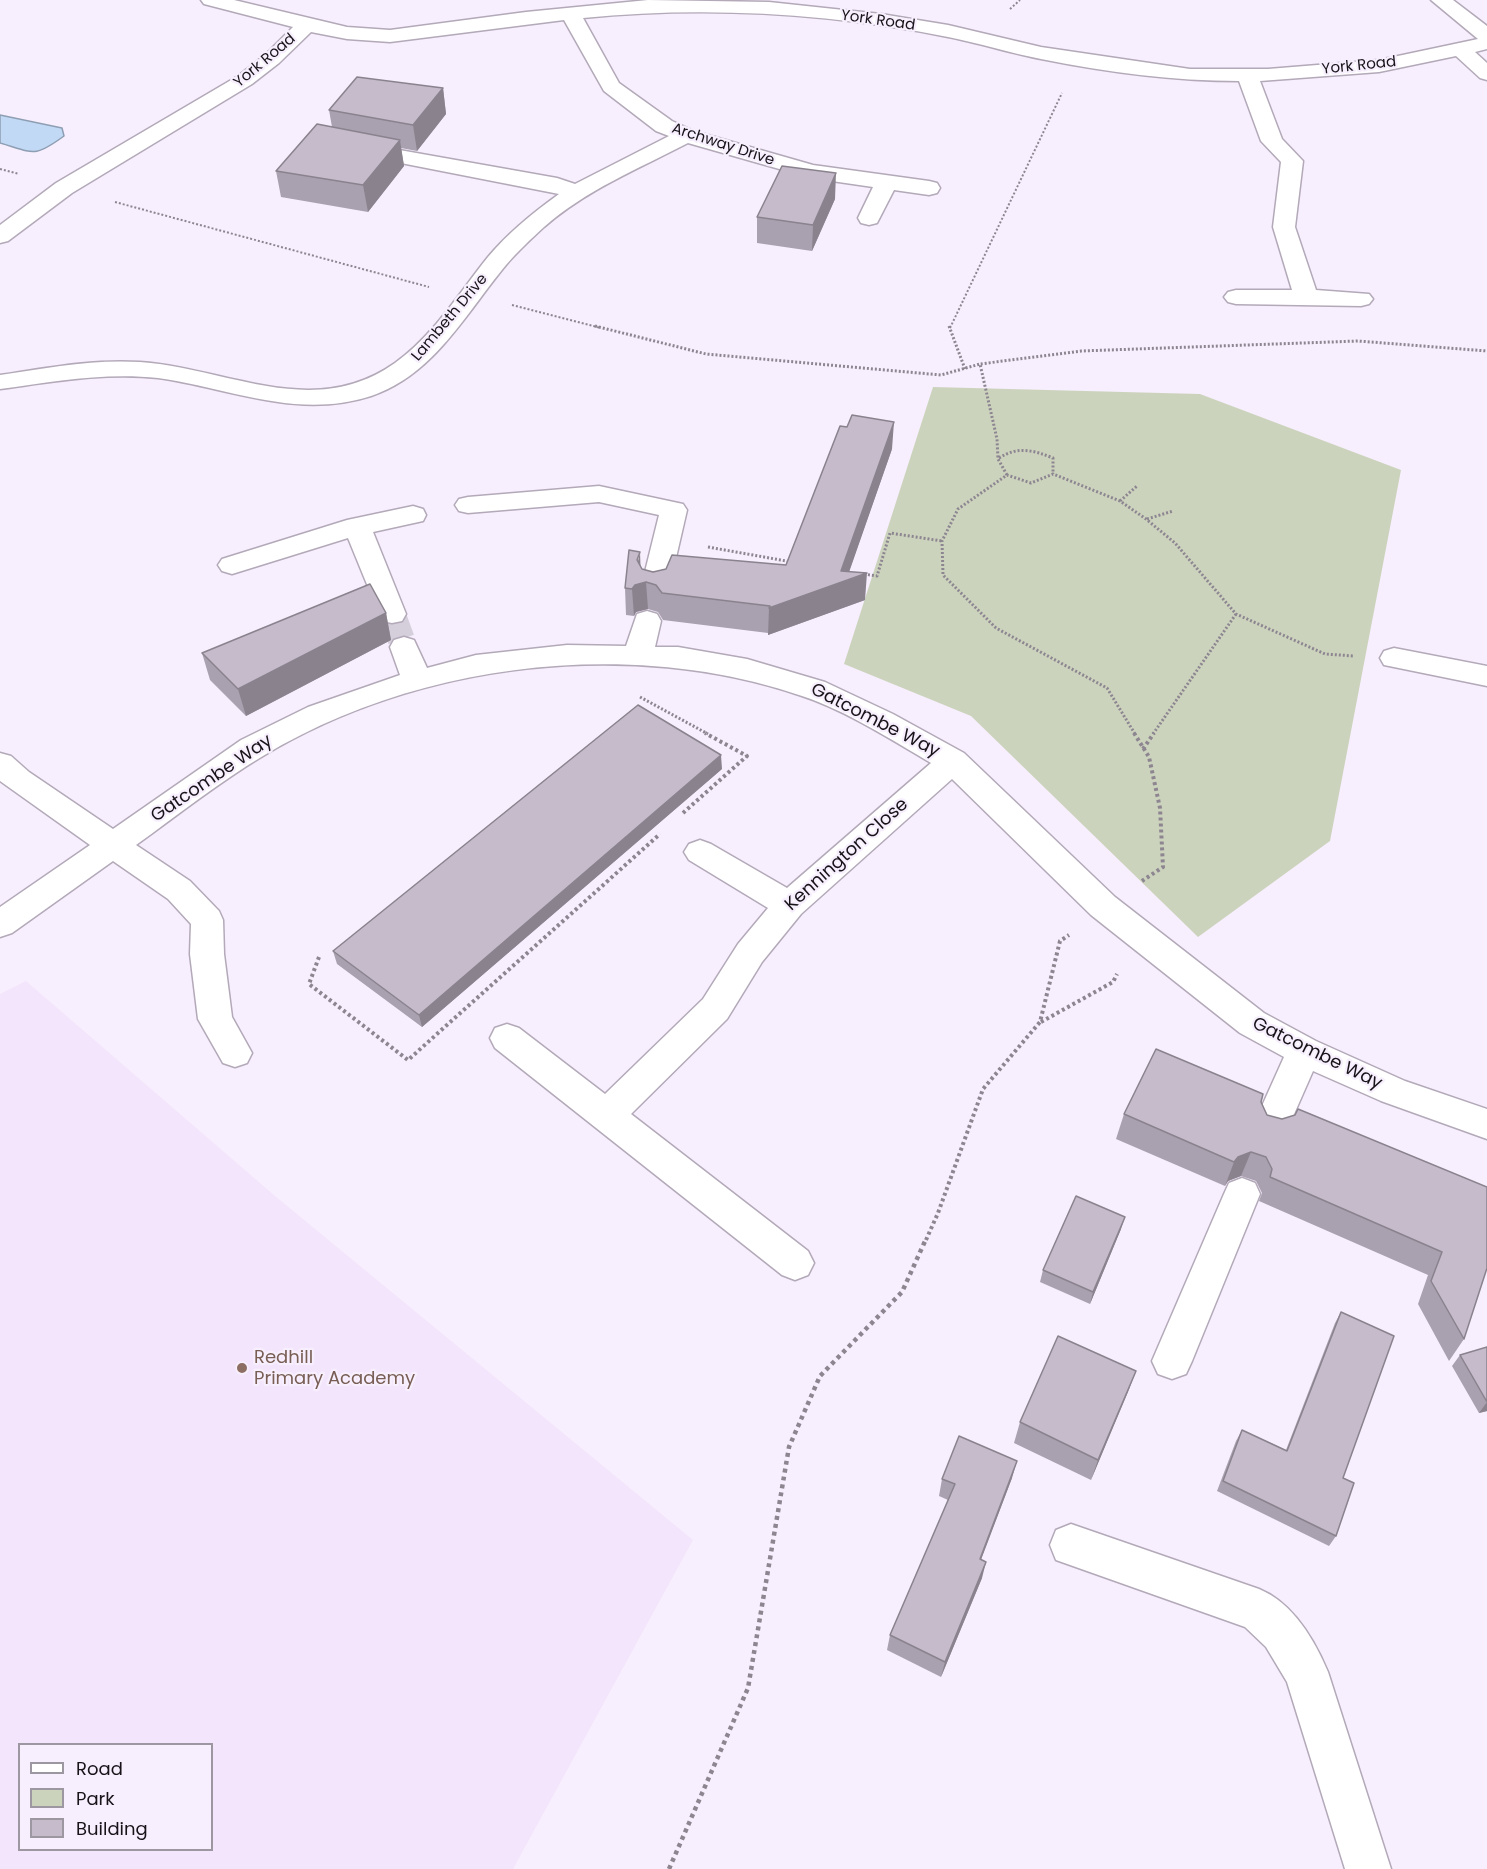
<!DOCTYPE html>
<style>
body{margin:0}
#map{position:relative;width:1487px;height:1869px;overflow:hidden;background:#f7effd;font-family:Poppins,sans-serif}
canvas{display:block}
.legend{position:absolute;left:18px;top:1743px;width:195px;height:108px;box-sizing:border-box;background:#f7effd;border:2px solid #9d97a2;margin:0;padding:8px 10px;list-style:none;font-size:18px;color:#171319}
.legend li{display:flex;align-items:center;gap:12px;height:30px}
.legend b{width:30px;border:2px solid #9d97a2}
</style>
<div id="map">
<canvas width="1487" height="1869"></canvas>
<ul class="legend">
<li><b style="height:8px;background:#fff"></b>Road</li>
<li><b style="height:16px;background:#ccd3bd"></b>Park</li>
<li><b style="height:16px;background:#c5bbcb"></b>Building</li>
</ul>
</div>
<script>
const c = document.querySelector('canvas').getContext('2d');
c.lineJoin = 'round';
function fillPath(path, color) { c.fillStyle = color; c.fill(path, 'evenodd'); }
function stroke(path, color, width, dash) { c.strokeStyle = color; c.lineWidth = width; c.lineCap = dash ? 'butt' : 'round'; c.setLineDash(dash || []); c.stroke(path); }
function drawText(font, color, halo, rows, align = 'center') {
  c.font = font + ' Poppins,sans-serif'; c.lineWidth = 4.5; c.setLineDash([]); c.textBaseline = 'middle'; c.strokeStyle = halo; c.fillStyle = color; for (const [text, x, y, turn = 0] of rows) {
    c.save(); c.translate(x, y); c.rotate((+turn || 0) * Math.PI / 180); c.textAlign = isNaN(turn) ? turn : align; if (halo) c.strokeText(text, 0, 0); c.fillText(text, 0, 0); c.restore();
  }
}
fillPath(new Path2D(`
 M26 981 275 1196 693 1540 513 1869H0V994ZM20 1744H212V1850H20Z`), '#f3e5fc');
fillPath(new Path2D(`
 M933 387 1200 394 1401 470 1330 841 1198 937 971 716 844 664Z`), '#ccd3bd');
const water = new Path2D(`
 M0 115 62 128 64 136C34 158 34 153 0 143Z`);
fillPath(water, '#c1d9f5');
stroke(water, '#8e9eb3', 1.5);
stroke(new Path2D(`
 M392 614 404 647`), '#d5cedb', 27, [27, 14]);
const minor = new Path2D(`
 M201 0H234L347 27 390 30 526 12 648 0 769 2 881 14 948 25 1041 47 1190 69H1268L1379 60 1478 39 1431 0H1453L1487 26V49L1475 52 1487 63V80L1480 78 1456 56 1379 72 1260 81 1282 139 1303 161 1295 227 1316 290 1369 294 1373 299 1369 304 1361 306 1236 304 1228 302 1224 297 1228 292 1236 290H1292L1273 227 1281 162 1261 141 1239 81C1173 81 1106 72 1041 59 1010 53 979 43 948 37 829 13 704 6 583 18L619 83 672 121 694 131 813 165 929 181 937 183 940 188 937 193 929 195 894 190 877 223 869 225 861 223 858 218 873 187 811 178 688 143C638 169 586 190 544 227 531 239 517 252 506 265 466 313 434 375 371 396 297 420 230 388 158 378 105 372 52 382 0 389V375C46 368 93 359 140 362 228 368 313 421 395 363 434 335 459 293 488 257 508 233 534 212 559 194L360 155 352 154 349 149 352 144 360 143 557 178 575 184 669 136 656 131 604 91 564 20 390 42 347 39 311 32 279 63 252 84 72 193 8 241 0 243V225L56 183 238 76 265 55 293 27 204 4Z
 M599 486 683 504 687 510 669 588 665 595 655 597 645 595 641 588 659 515 599 502 468 513 459 511 455 505 459 499 468 497Z
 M413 506 423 509 426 515 423 521 373 532 406 614 402 621 392 623 382 621 348 538 232 574 222 571 218 565 222 559 347 520Z
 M647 611 657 614 661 621 655 647H678L747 659 825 682 893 714 964 753 1115 897 1264 1013 1316 1041 1405 1081 1487 1109V1139L1381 1101 1313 1071 1284 1137 1271 1141 1258 1137 1253 1126 1284 1057 1240 1033 1091 915 952 779 801 914 762 962 727 1019 631 1114 808 1251 814 1263 808 1275 795 1280 782 1275 495 1048 490 1038 495 1028 507 1024 519 1028 605 1094 703 999 738 944 768 908 689 860 684 852 689 844 700 840 711 844 787 888 931 763C892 740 845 710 802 696 631 637 418 662 263 756 219 782 178 815 136 845L190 881 219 911 223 920 224 954 232 1017 252 1053 247 1063 235 1067 223 1063 198 1019 190 954 191 924 168 899 113 861 12 933 0 937V907L90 845 0 781V753L11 756 29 772 113 829 241 740 308 707 400 675 390 647 394 640 404 637 414 640 427 668 476 655 567 645 626 646 637 614Z
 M1394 648 1487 666V686L1384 665 1380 658 1384 651Z
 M1242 1178 1255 1183 1260 1194 1192 1361 1186 1374 1172 1379 1158 1374 1152 1361 1224 1194 1229 1183Z
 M1071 1524 1259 1589C1293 1603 1314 1639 1328 1672L1391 1869H1345L1287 1682 1266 1647 1245 1627 1056 1560 1050 1545 1056 1530Z`);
stroke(minor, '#b3a9b9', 3);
stroke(new Path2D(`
 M1010 9 1020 0
 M0 169 19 174
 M115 202 429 287
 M512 305 601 328
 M950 328 1062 93`), '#8d8691', 2, [2, 2]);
stroke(new Path2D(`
 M595 326 706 354 941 375 980 364
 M949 326 965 369
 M999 458C1018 446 1033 450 1053 458V474
 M1007 475 998 459 997 439 980 364 1081 351 1358 341 1487 351
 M1120 501 1137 486
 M1147 519 1173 511
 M708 547 792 562
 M864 574 877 576 890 533 942 541
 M640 697 708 734
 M1135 734 1107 688 996 628 943 575 942 541 958 509 1007 475 1031 483 1053 474 1120 501 1146 519 1175 543 1236 614 1325 654 1354 656
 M1153 734 1236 614`), '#8d8691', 3, [2, 2]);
stroke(new Path2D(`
 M1134 733 1149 757 1160 808 1163 867 1142 881
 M1143 749 1154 733
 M683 813 747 756 705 733
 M319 957 309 984 408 1060 660 834
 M1041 1022 1113 982 1117 974
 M926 1240 938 1213 983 1089 1040 1022 1060 941 1069 935`), '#8d8691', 4, [3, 3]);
stroke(new Path2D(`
 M669 1869 748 1688 789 1447 820 1376 902 1292 926 1239`), '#8d8691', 4.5, [4, 4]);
fillPath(minor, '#fff');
fillPath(new Path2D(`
 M443 88 446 114 417 151 401 148 404 166 368 212 281 197 276 171 332 127 329 110Z
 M835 199 812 251 757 243V217Z
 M892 449 849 571 865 600 768 635V633L663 620 658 612 648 609 636 612 634 616 626 615 625 588 640 567 642 569 653 572 786 565Z
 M386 613 391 640 246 716 210 680 202 653Z
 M722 769 422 1027 337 964 333 951Z
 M1261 1102 1267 1115 1487 1187 1464 1339 1449 1361 1418 1304 1428 1275 1259 1201 1262 1193 1256 1181 1241 1176 1228 1181 1225 1186 1116 1139 1124 1114Z
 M1121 1229 1090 1304 1040 1282 1043 1270Z
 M1341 1312 1343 1478 1336 1536 1329 1546 1217 1491 1236 1441 1242 1430 1286 1450 1335 1323Z
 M1487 1347V1411L1479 1413 1452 1366 1460 1355Z
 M1136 1371 1091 1480 1014 1443 1020 1422Z
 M1012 1478 981 1560 982 1578 941 1677 887 1650 890 1635 948 1500 939 1496 942 1479Z`), '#a9a1af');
fillPath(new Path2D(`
 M443 88 446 114 417 151 413 125Z
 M400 140 404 166 368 212 363 185Z
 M836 173 835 199 812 251 813 225Z
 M894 422 892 449 846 581 867 573 865 600 768 635 769 608 841 571Z
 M640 552 641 579 646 582 648 609 636 612 634 616 632 589Z
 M386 613 391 640 246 716 238 689Z
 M721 755 722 769 422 1027 419 1015Z
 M1251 1152 1241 1176 1228 1181 1225 1186 1234 1162 1238 1157Z
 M1125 1217 1121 1229 1090 1304 1093 1292Z
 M1136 1371 1128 1392 1091 1480 1098 1460Z
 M1487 1402V1411L1479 1413Z
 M1017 1461 1012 1478 975 1575 980 1559Z
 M986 1562 982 1578 941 1677 945 1662Z`), '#8a838e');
const building = new Path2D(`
 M357 77 443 88 413 125 329 110Z
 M317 124 400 140 363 185 276 171Z
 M782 166 836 173 813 225 757 217Z
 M852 415 894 422 841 571 867 573 769 608 770 606 662 593 656 585 646 582 635 585 632 589 625 588 629 550 640 552 637 560 642 569 653 572 666 569 672 555 786 565 840 426 847 427Z
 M370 584 386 613 238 689 202 653Z
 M638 705 721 755 419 1015 333 951Z
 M1156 1049 1263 1094 1261 1102 1267 1115 1282 1119 1295 1115 1298 1109 1487 1187V1268L1464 1339 1431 1281 1442 1252 1270 1177 1272 1169 1266 1157 1251 1152 1238 1157 1234 1162 1124 1114Z
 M1076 1196 1125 1217 1093 1292 1043 1270Z
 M1341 1312 1394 1336 1343 1478 1354 1483 1336 1536 1223 1481 1242 1430 1287 1451Z
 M1058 1336 1136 1371 1098 1460 1020 1422Z
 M1487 1347V1402L1460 1355Z
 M959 1436 1017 1461 980 1559 986 1562 945 1662 890 1635 955 1484 942 1479Z`);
fillPath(building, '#c5bbcb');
stroke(building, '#8a838e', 1.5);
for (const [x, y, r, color] of [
 [242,1368,6,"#8d6e63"]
]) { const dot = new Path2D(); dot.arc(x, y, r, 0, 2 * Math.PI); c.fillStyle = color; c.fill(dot); stroke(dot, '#f7effd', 2); }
drawText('15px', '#171319', '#f7effd', [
 ["York Road",878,21,8],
 ["York Road",265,61,-40],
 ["York Road",1359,66,-6],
 ["Archway Drive",723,145,18],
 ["Lambeth Drive",450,318,-50]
]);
drawText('18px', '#171319', '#f7effd', [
 ["Gatcombe Way",875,721,27],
 ["Gatcombe Way",212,779,-34],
 ["Kennington Close",847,855,-42],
 ["Gatcombe Way",1317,1054,26]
]);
drawText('18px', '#785e54', '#f7effd', [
 ["Redhill",254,1358],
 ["Primary Academy",254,1379]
], 'left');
</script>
